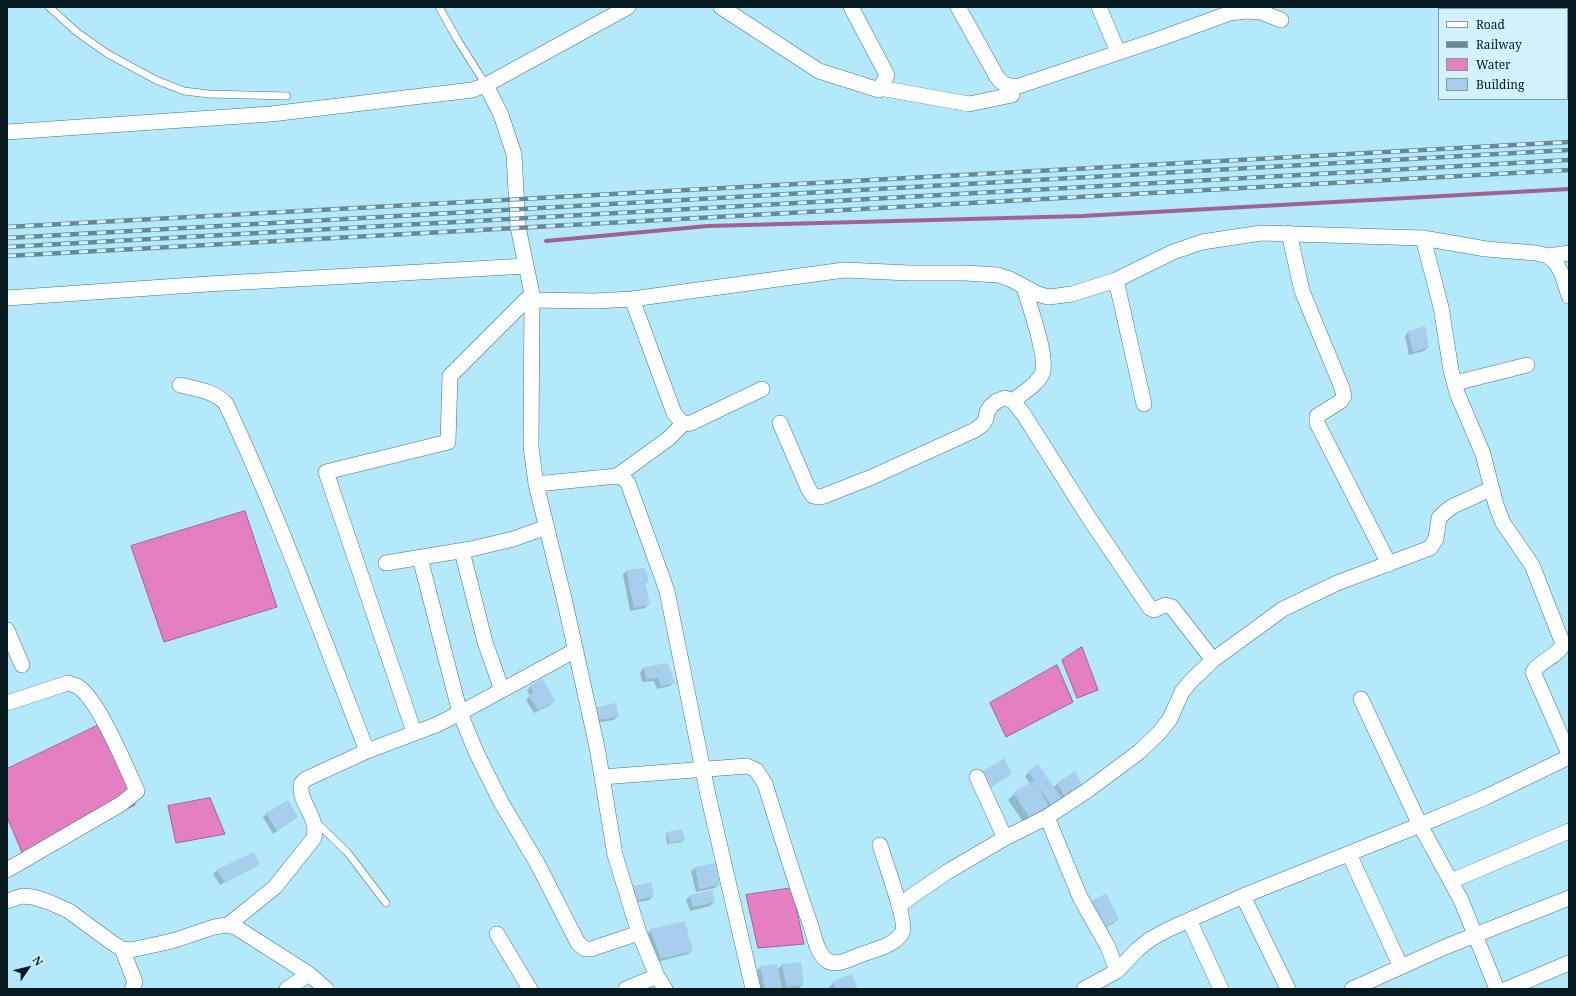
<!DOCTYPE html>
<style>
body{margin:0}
#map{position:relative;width:1576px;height:996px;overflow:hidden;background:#b4e9fb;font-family:"Noto Serif",serif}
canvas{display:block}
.frame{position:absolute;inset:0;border:8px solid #051920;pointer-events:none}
.legend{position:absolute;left:1438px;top:8px;width:130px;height:92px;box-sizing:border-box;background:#d3f2fd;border:1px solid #819ba5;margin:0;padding:5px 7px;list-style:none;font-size:12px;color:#051920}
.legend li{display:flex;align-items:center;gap:8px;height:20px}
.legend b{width:20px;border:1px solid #819ba5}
.north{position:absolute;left:8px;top:948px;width:40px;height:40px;-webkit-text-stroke:3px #d3f2fd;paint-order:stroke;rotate:55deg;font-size:11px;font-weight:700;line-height:16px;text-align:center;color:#051920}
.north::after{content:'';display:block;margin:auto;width:14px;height:18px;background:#051920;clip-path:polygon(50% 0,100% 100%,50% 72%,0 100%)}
</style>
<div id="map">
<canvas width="1576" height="996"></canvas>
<div class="frame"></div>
<ul class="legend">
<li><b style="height:5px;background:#fff"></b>Road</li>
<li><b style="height:5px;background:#648a97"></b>Railway</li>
<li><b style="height:11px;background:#e480c1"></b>Water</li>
<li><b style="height:11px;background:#a7cfed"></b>Building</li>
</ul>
<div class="north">N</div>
</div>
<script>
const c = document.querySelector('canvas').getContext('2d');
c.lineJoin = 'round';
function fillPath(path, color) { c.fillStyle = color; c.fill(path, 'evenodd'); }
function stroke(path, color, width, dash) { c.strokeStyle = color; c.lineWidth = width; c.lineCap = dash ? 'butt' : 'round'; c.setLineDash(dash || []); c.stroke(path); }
const water = new Path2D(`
 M245 511 277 607 164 642 131 546Z
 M1082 647 1098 690 1077 698 1062 660Z
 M1057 665 1073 702 1006 737 990 703Z
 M101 724 135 805 24 857 7 817V769Z
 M210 798 225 834 176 843 168 806Z
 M792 888 804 944 758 948 746 895Z`);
fillPath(water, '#e480c1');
stroke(water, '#a16191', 1);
fillPath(new Path2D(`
 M1408 332 1428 347 1424 351 1409 355 1405 336Z
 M626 571 648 581 644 585 649 604 645 608 630 611 623 575Z
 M644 668 674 682 670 686 657 689 654 681 642 682 640 672Z
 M543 680 554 701 550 705 534 713 526 700 530 696 527 690 531 686Z
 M597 708 618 716 614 720 594 723 593 712Z
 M1038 765 1053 787 1074 773 1083 789 1026 826 1008 800 1014 794 1030 783 1025 776Z
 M267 813 297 817 273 834 263 817Z
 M667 833 684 840 682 842 667 844 666 834Z
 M253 853 259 863 255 867 220 885 213 874 216 871Z
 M714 864 719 884 715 888 696 892 691 871 695 868Z
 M634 887 653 896 649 900 633 903 630 891Z
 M711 891 714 902 710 906 690 911 686 900 690 896Z
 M1084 908 1118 919 1114 923 1097 932Z
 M651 930 692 950 688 954 657 962 647 934Z
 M782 965 803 985 799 988 761 989 757 970 761 967 777 970Z
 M833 983 857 989H830L829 987Z`), '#0003');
stroke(new Path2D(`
 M546 241 708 226 1082 216 1569 189`), '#a16191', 4);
fillPath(new Path2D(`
 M1425 326 1429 347 1413 352 1408 331Z
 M645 568 649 581 645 582 650 605 634 608 626 570Z
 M668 663 675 683 661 686 658 678 646 679 644 667Z
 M543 679 555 701 538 710 529 696 533 692 531 685Z
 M616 703 619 717 597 720V707Z
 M1004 758 1012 774 990 788 981 773Z
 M1038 764 1063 800 1052 806 1036 784 1051 810 1032 821 1013 793 1034 780 1028 771Z
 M1075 771 1084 789 1067 800 1057 783Z
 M288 800 298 817 277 831 266 813Z
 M682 829 685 840 669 843 667 832Z
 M254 852 260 864 225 882 216 870Z
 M715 863 720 885 699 889 695 867Z
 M651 882 654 896 637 900 633 886Z
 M712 890 715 902 693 907 690 895Z
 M1106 893 1119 919 1101 929 1087 904Z
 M685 921 693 951 661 959 650 929Z
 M801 962 804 985 786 987 782 964Z
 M777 964 782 989H765L760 966Z
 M852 974 858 989H836L832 982Z`), '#a7cfed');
const lane = new Path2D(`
 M49 7 78 33 108 54 156 80 184 91 209 94 287 96
 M439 7 457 39 486 85
 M315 821 348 853 386 903`);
const street = new Path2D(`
 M721 7 819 71 879 90 887 75 851 7
 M958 7 997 77C1003 85 1008 87 1019 86L1156 40 1230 13 1246 11 1261 12 1281 20
 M1099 7 1118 52
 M486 85 501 115 514 154 518 227 532 294 531 447 536 484 564 598 597 747 615 855 639 933 657 976 665 989
 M880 88 969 104 1012 95
 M7 132 271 114 472 90 486 85 628 7
 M1289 233 1302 291 1342 388 1344 396 1341 401 1317 416V423L1389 564
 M1423 238 1441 307 1451 370 1457 393 1483 454 1496 505 1503 523 1532 565 1563 644C1558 657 1540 660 1533 672L1569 754
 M1548 256 1569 253
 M1116 280 1144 404
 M7 298 208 284 526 266
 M632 299 674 413 683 424 691 423 762 389
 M532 300 594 301 632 299 844 270 910 273H965L998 275 1010 279 1038 294 1048 297 1057 296 1072 294 1116 280 1173 252 1202 242 1261 233 1423 238 1486 249 1536 253 1548 256 1556 263 1562 274 1569 296
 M1455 383 1527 365
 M180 385C196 389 215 391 226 404 279 517 322 635 367 751
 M1013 401C1022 393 1037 385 1042 374 1049 359 1029 305 1024 287
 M780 423 808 488 813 496 821 497 872 477 975 430 983 424 986 419 987 412 991 406 997 401 1005 398 1013 401 1024 415 1089 518 1150 608 1154 610 1165 605 1172 607 1213 660
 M617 476 668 439 683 424
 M536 484 617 476 623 478 628 483 667 591 708 795 753 989
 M462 551 485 642 502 690
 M420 558 460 713 477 754 501 802 537 863 578 943 585 949H591L639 933
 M386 563 471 549 513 539 547 527
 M7 630 22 665
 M1361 699 1420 825 1461 900 1497 989
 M7 703 68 683C71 684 74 685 77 686 98 698 126 767 137 791L121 804 7 870
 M414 732 326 472 448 442 450 376 532 294
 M602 777 747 766 756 770 765 784C780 831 794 880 811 926 814 936 817 952 825 959 835 968 849 959 860 955 873 950 894 946 902 933 908 923 884 859 880 845
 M977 777 1005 838
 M1047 817 1080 897 1108 947 1117 971
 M1349 854 1401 967
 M1451 881 1569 831
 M1243 896 1288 989
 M7 901 22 896 33 897 49 902 69 911 111 942 122 949 131 950 172 941 214 927 228 925 237 928 309 974 326 989
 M899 906 916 893 947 872 1005 838 1047 817 1088 790 1139 752 1159 733 1170 719 1182 692 1190 682 1213 660 1283 609 1337 583 1430 548 1436 539 1439 518 1445 512 1453 506 1491 489
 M1189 920 1221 989
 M228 925 275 887 314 838C319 817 299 804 301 784L306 779 367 751 436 725 460 713 576 650
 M497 934 530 989
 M122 949 135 982 132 989
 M287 989 309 974
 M626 989 657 976
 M1084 989 1117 971 1137 950 1149 940 1167 930 1243 896 1420 825 1486 797 1569 757
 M1352 989 1445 947 1569 898
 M1507 989 1569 963`);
stroke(lane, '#417384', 8);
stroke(street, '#417384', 16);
stroke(lane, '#fff', 7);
stroke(street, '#fff', 15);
const rail = new Path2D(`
 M7 227 1569 142
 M7 238 1569 150
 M7 247 1569 160
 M7 256 1569 170`);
stroke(rail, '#648a97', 4.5);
stroke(rail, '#d3f2fd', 3, [9]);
</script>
